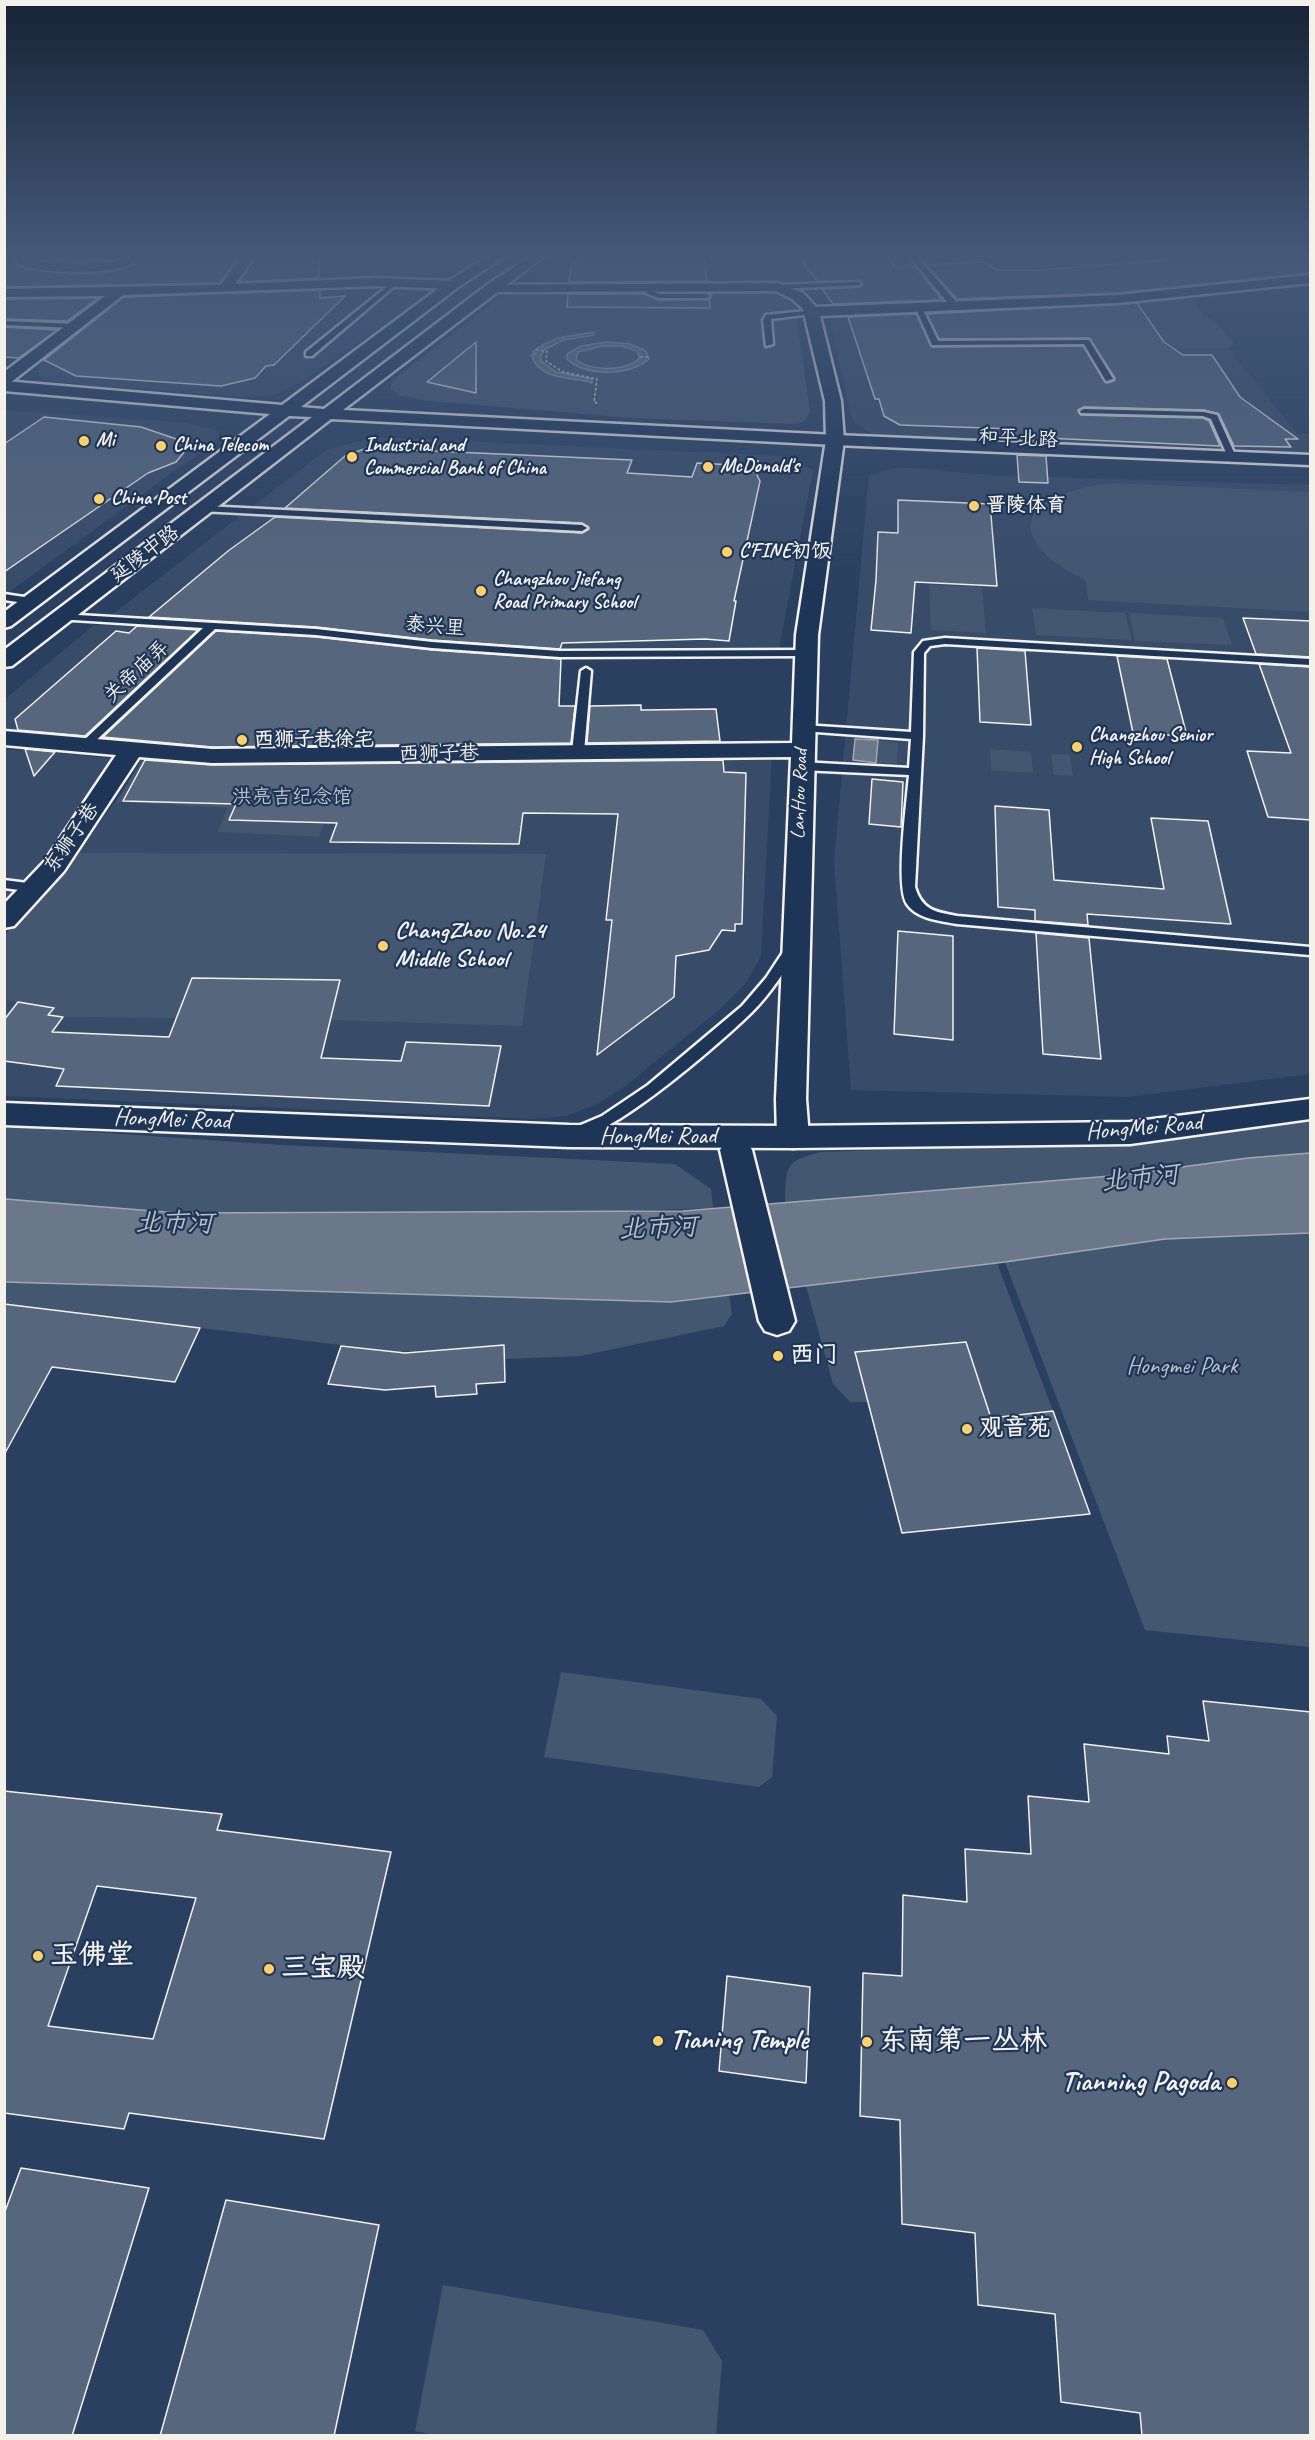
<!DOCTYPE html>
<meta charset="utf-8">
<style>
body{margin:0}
#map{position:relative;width:1315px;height:2440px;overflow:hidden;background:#2a4060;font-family:Caveat,sans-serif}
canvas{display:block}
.frame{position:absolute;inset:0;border:6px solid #f4f1e8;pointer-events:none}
</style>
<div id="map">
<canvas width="1315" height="2440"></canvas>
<div class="frame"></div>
</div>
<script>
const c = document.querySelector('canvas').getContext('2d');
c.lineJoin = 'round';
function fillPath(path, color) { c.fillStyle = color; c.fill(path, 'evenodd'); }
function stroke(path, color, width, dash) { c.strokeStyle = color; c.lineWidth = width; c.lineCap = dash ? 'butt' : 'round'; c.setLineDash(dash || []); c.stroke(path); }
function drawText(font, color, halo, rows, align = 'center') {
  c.font = font + ' Caveat,"LXGW WenKai TC",sans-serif'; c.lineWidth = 4.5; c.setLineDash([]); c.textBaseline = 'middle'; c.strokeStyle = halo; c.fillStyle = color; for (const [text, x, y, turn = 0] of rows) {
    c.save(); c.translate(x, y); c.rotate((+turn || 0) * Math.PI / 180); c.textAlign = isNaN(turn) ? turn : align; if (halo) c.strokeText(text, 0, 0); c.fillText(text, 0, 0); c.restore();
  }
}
fillPath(new Path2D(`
 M569 254H653L682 257 900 254 919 279 796 284 566 285 551 284 540 279Z
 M374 285 410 286 424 289 425 296 303 381 274 395 238 397 55 382 42 379 38 373 37 367 56 350 128 295Z
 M918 315 931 341 1096 340 1164 342 1169 349 1228 348 1297 434H1310V457L896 438 872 434 856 424 850 413 830 320 843 317Z
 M4 410 187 423 216 430 219 436 210 445 5 595Z
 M375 437 782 456 813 470 778 654H560L432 645 447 623 225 620 110 616 326 450Z
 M900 467 988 475 1310 485V1074L1127 1097 851 1090 834 862 869 475Z
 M94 625 201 628 86 738 5 732V699Z
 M5 749 111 758 41 863 5 903Z
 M772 757 761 956 746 983 719 1010 624 1087 599 1103 567 1116 533 1119 5 1096 4 936 65 870 115 802 228 808 219 832 318 837 344 762Z`), '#374c69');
fillPath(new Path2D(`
 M652 254H800V255L682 257Z
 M916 255H984L1048 264 1052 267 1026 269H1062L1102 296 963 302Z
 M769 290C781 294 789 296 795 308L810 412 805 421 796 424 631 418 421 400 401 396 390 389 392 381 501 296 512 292Z
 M1189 296 1204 316 1215 321 1234 344 1228 348 1169 349 1095 340 940 341 924 312Z
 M1115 483 1310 492V612L1088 600 1086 580C1072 573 1057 566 1046 555 997 504 1079 486 1115 483Z
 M929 585 982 587 986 633 931 630Z
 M1032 608 1125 613 1132 640 1036 635Z
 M1129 613 1223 618 1232 645 1135 641Z
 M878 740 898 743 897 763H876Z
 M990 749 1031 752 1033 773 991 770Z
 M1051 754 1070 755 1073 776 1054 775Z
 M143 758 344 762 319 837 218 832 227 808 116 802Z
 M79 853 546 854 522 1026 330 1020 340 980 193 978 177 1018 63 1017 48 1015 54 1008 5 1000 4 936 65 870Z
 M1310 1117V1153L1248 1158 1123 1175 785 1203C786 1167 784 1161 821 1152L1128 1142Z
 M4 1126 282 1145 675 1164 711 1189 713 1208 626 1211 178 1213 5 1199Z
 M1310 1233V1647L1145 1630 1005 1262 1165 1239Z
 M997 1263 1053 1411 991 1418 966 1342 855 1352 868 1402H850L833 1384 806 1286Z
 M5 1282 671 1302 729 1295 732 1314 724 1326 580 1356 504 1359 503 1345 398 1352 5 1304Z
 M561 1672 761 1699 777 1716 772 1777 759 1787 544 1757Z
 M443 2285 703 2330 722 2361 716 2435 441 2436 415 2431Z`), '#445771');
const water = new Path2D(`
 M594 332V335L564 340 545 349 541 355V361L556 372 592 379V383C581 377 535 382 532 354H536L533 352 539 347H542L544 346 542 345 558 338H564L563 337Z
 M606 342 630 344 646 351 649 359C631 376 584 377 567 359V354L581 346ZM602 346H622L637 351 640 358C626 372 592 371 576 360L578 352Z
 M855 739 878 740 876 763 853 760Z
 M1310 1153V1233L1165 1239 1005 1262 671 1302 5 1282V1199L178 1213 683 1211 1123 1175 1248 1158Z`);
fillPath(water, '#6a788a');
stroke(water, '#a1a8b0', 1.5);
const building = new Path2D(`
 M4 254H16V264L28 269 71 274 101 273 126 268 133 264 139 254H240L220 283 4 287Z
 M258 254H319V278L239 282Z
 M583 254 705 257 707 281 569 282 571 265Z
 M797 254H888L894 267 915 266 942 300 833 304 822 289 861 287 863 285 861 281H817Z
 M1213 254H1311V273L1118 293 957 299 927 265 985 262 996 270H1042L1168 260 1165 258Z
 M320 290V298L345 296 274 365 266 366 255 378 221 386 76 376 44 360 124 297Z
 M568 294H644L659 300 709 299 710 308 567 307Z
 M98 298 67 321 4 319V299Z
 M1137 303 1164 342 1183 355H1212L1240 397 1298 439H1285L1291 447 1234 446 1219 414 1204 410 1084 407 1078 410 1081 415 1203 418 1209 421 1220 446 1045 438V442L1015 440 1014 429 900 425 884 416 879 399H875L848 317 916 314 932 347 1083 346 1107 383 1114 381 1115 378 1089 338 939 339 927 314Z
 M4 327 57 330 19 358 4 357Z
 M476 342V393L427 382Z
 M44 417 141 427 191 444 176 462 148 473 4 572V444Z
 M367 448 632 460 627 473 692 477 697 463 734 465 756 473 760 481 734 601H736L729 641 705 639 562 643 560 649 432 640 316 627 149 617 228 551 275 517 582 533 589 529 582 523 285 508 345 456Z
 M1017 455 1046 456 1048 483 1019 482Z
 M898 500 990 504 997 586 915 582 911 633 871 630 876 580 878 532 898 533Z
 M1243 618 1311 621V657L1256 654Z
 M137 626 198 630 85 736 18 730 15 719 116 631 129 633Z
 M216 631 316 637 432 650 561 659 559 706H575L571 743 212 747 103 737Z
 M977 648 1025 651 1031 725 980 722Z
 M1117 656 1167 659 1187 736 1133 733Z
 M1259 664 1311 667V820L1268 817 1247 751 1291 753Z
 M641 705V710L716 709 720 741 587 743 590 706Z
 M25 749 55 752 34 776Z
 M145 760 212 765 723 760 724 772 746 773 742 924H735V931L722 930 709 950 676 956 674 997 597 1055 612 920H606L618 814 523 813 519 844 330 842 337 823 229 820 236 804 123 801Z
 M872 779 903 782 901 827 869 824Z
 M995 806 1049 810 1054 880 1164 889 1151 818 1208 821 1231 924 1087 914 1088 925 1035 921V910L998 907Z
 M898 931 953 936V1040L894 1034Z
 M1036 933 1089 938 1101 1059 1043 1054Z
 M192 978 340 980 321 1058 401 1061 406 1042 501 1046 489 1106 56 1086 64 1069 4 1061V1020L18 1002 54 1008 48 1015 63 1017 52 1032 169 1037Z
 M4 1304 200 1328 175 1382 52 1367 4 1455Z
 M966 1342 991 1418 1053 1411 1090 1514 902 1533 855 1352Z
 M504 1345 505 1382 476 1384 477 1394 436 1397 435 1386 385 1390 328 1384 341 1346 405 1353Z
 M1203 1701 1311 1712V2436H1142L1140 2413 1061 2402 1055 2314 978 2305 975 2233 902 2224 900 2120 860 2116 863 1973 902 1976 903 1895 967 1902 965 1849 1031 1854 1028 1796 1089 1802 1084 1744 1169 1754 1167 1736 1209 1741Z
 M4 1791 222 1814 217 1830 391 1852 324 2139 129 2113 124 2129 4 2113ZM97 1886 196 1898 153 2039 48 2026Z
 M727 1976 810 1987 806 2083 719 2071Z
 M21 2168 149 2188 72 2436H4V2214Z
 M226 2200 379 2225 334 2436H160Z`);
fillPath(building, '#56677d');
stroke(building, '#f4f1e8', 1.5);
const lane = new Path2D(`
 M908 254H914L958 304V308H952Z
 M54 255H107L122 260 119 262 107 259 52 258Z
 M394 281 399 282 312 356H306V352Z
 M859 282 861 285 777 289 774 287 777 285Z
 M646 286H650L652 291 660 294H706L710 296 706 298H659L646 293Z
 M915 306 922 308 938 341 1089 340 1113 379 1106 381 1084 344 932 345Z
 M815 310 812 314 771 319 773 344 766 346 763 320 766 315Z
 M4 321 74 324 78 326 74 328 4 325Z
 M1084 409 1204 412 1217 415 1236 457 1232 460 1228 457 1211 419 1203 416 1081 413 1080 411Z
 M204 506 582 525 587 528 582 531 201 511V507Z
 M4 594 31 598 36 601 31 604 4 600Z
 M61 614 316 629 432 642 560 651 806 650 811 653 806 656 560 657 432 648 316 635 215 629 89 747 85 748 79 745 81 743 203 628 57 619V615Z
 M945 638 1310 659V665L945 644 930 646 924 653 923 736 915 887C922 910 935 912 957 916L1310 947V955L957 924C941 921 917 919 907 904 895 886 907 800 909 775L801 770 795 766 801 762 909 768 911 739 803 731 797 728 803 725 911 732 914 652 923 641Z
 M586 668 591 671 584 752 578 756 572 752 581 671Z
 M4 880 35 884 42 888 35 892 4 888Z
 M794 942 801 946C786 969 771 993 752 1012 726 1038 602 1147 569 1138L567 1134 569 1130 602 1116 648 1085 742 1006 766 978 789 943Z`);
const street = new Path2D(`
 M243 254H256L235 284 376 278 452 281 459 285 452 289 376 286 123 295 10 383 4 385V372L105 296 4 297V289L221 285Z
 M1310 275V283L1118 303 820 316 841 401 844 440 818 635 806 1099 809 1137 804 1145 793 1148 782 1145 777 1137 776 1099 791 757 212 763 139 757 64 871 14 926 4 928V904L45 861 116 755 4 745V731L212 749 792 743 796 635 826 440 825 401 803 309 792 299 776 291 492 292 485 288 487 285 777 283 803 293 816 307 1118 295Z
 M736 1139 747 1142 752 1150 795 1321 789 1331 777 1335 765 1331 759 1321 720 1150 725 1142Z`);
const secondary = new Path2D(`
 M1310 1099V1119L1130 1144 793 1148 569 1147 4 1125V1103L569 1125 793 1126 1130 1122Z`);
const primary = new Path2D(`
 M492 254H508L457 288 301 407 324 409 487 285 533 254H547L343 410 835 435 1310 455V465L835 445 331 419 12 666 4 667V650L312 417 289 416 11 626 4 628V612L270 414 4 391V381L282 405 447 282Z`);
stroke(lane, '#f4f1e8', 5);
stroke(street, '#f4f1e8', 5);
stroke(secondary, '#f4f1e8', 5);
stroke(primary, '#f4f1e8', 5);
stroke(new Path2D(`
 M536 350 547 351 546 361 563 372 597 379 594 402 597 403
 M640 357H650`), '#f4f1e8', 1.5, [3, 2]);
stroke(new Path2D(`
 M758 460V466L795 468 803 462`), '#f4f1e8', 2, [4, 2]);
fillPath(lane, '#1d3557');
fillPath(street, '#1d3557');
fillPath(secondary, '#1d3557');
fillPath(primary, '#1d3557');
const laneBridge = new Path2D(`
 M22 254 21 260C41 270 101 270 123 263 128 262 130 258 133 254`);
stroke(laneBridge, '#f4f1e8', 10, []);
stroke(laneBridge, '#1d3557', 8);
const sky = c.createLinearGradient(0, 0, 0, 595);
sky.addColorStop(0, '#172335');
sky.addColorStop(0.43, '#44597a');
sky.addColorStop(1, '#44597a00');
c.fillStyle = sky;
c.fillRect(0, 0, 1315, 595);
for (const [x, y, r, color] of [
 [84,441,6,"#ffd166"],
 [161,446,6,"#ffd166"],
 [352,457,6,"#ffd166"],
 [708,467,6,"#ffd166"],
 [99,499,6,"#ffd166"],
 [974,506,6,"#ffd166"],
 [727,552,6,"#ffd166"],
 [481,591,6,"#ffd166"],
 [242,740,6,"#ffd166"],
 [1077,747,6,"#ffd166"],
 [383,946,6,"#ffd166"],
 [778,1356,6,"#ffd166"],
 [967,1429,6,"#ffd166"],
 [38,1956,6,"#ffd166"],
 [269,1969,6,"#ffd166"],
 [658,2041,6,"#ffd166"],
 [867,2042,6,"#ffd166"],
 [1232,2083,6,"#ffd166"]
]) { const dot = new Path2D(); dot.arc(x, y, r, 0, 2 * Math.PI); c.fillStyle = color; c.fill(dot); stroke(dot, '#1d3557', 2); }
drawText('20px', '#f4f1e8', '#1d3557', [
 ["和平北路",1018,439,3],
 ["延陵中路",145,554,-37],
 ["泰兴里",435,627,5],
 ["关帝庙弄",137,672,-43],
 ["西狮子巷",439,754,-1],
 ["LanHou Road",800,794,-88],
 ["东狮子巷",72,838,-55]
]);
drawText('bold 20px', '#f4f1e8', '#1d3557', [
 ["Mi",96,441],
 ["China Telecom",173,446],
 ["Industrial and",364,446],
 ["Commercial Bank of China",364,469],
 ["McDonald's",720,467],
 ["China Post",111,499],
 ["晋陵体育",986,506],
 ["C'FINE初饭",739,552],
 ["Changzhou Jiefang",493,580],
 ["Road Primary School",493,603],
 ["Changzhou Senior",1089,736],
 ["High School",1089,759],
 ["西狮子巷徐宅",254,740]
], 'left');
drawText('20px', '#bfc3c4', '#1d3557', [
 ["洪亮吉纪念馆",292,798]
]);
drawText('bold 24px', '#f4f1e8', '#1d3557', [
 ["ChangZhou No.24",395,932],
 ["Middle School",395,960],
 ["西门",790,1356],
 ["观音苑",979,1429]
], 'left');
drawText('24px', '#f4f1e8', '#1d3557', [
 ["HongMei Road",172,1120,2],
 ["HongMei Road",1144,1128,-5],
 ["HongMei Road",658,1137]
]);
drawText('24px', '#bfc3c4', '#1d3557', [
 ["Hongmei Park",1182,1367]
]);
drawText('italic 26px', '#bdc1c2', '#1d3557', [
 ["北市河",1140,1179,-6],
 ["北市河",174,1224,1],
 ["北市河",658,1229,-2]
]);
drawText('bold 28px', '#f4f1e8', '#1d3557', [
 ["玉佛堂",50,1956],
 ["三宝殿",281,1969],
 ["Tianing Temple",670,2041],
 ["东南第一丛林",879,2042],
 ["Tianning Pagoda",1220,2083,"right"]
], 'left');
</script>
